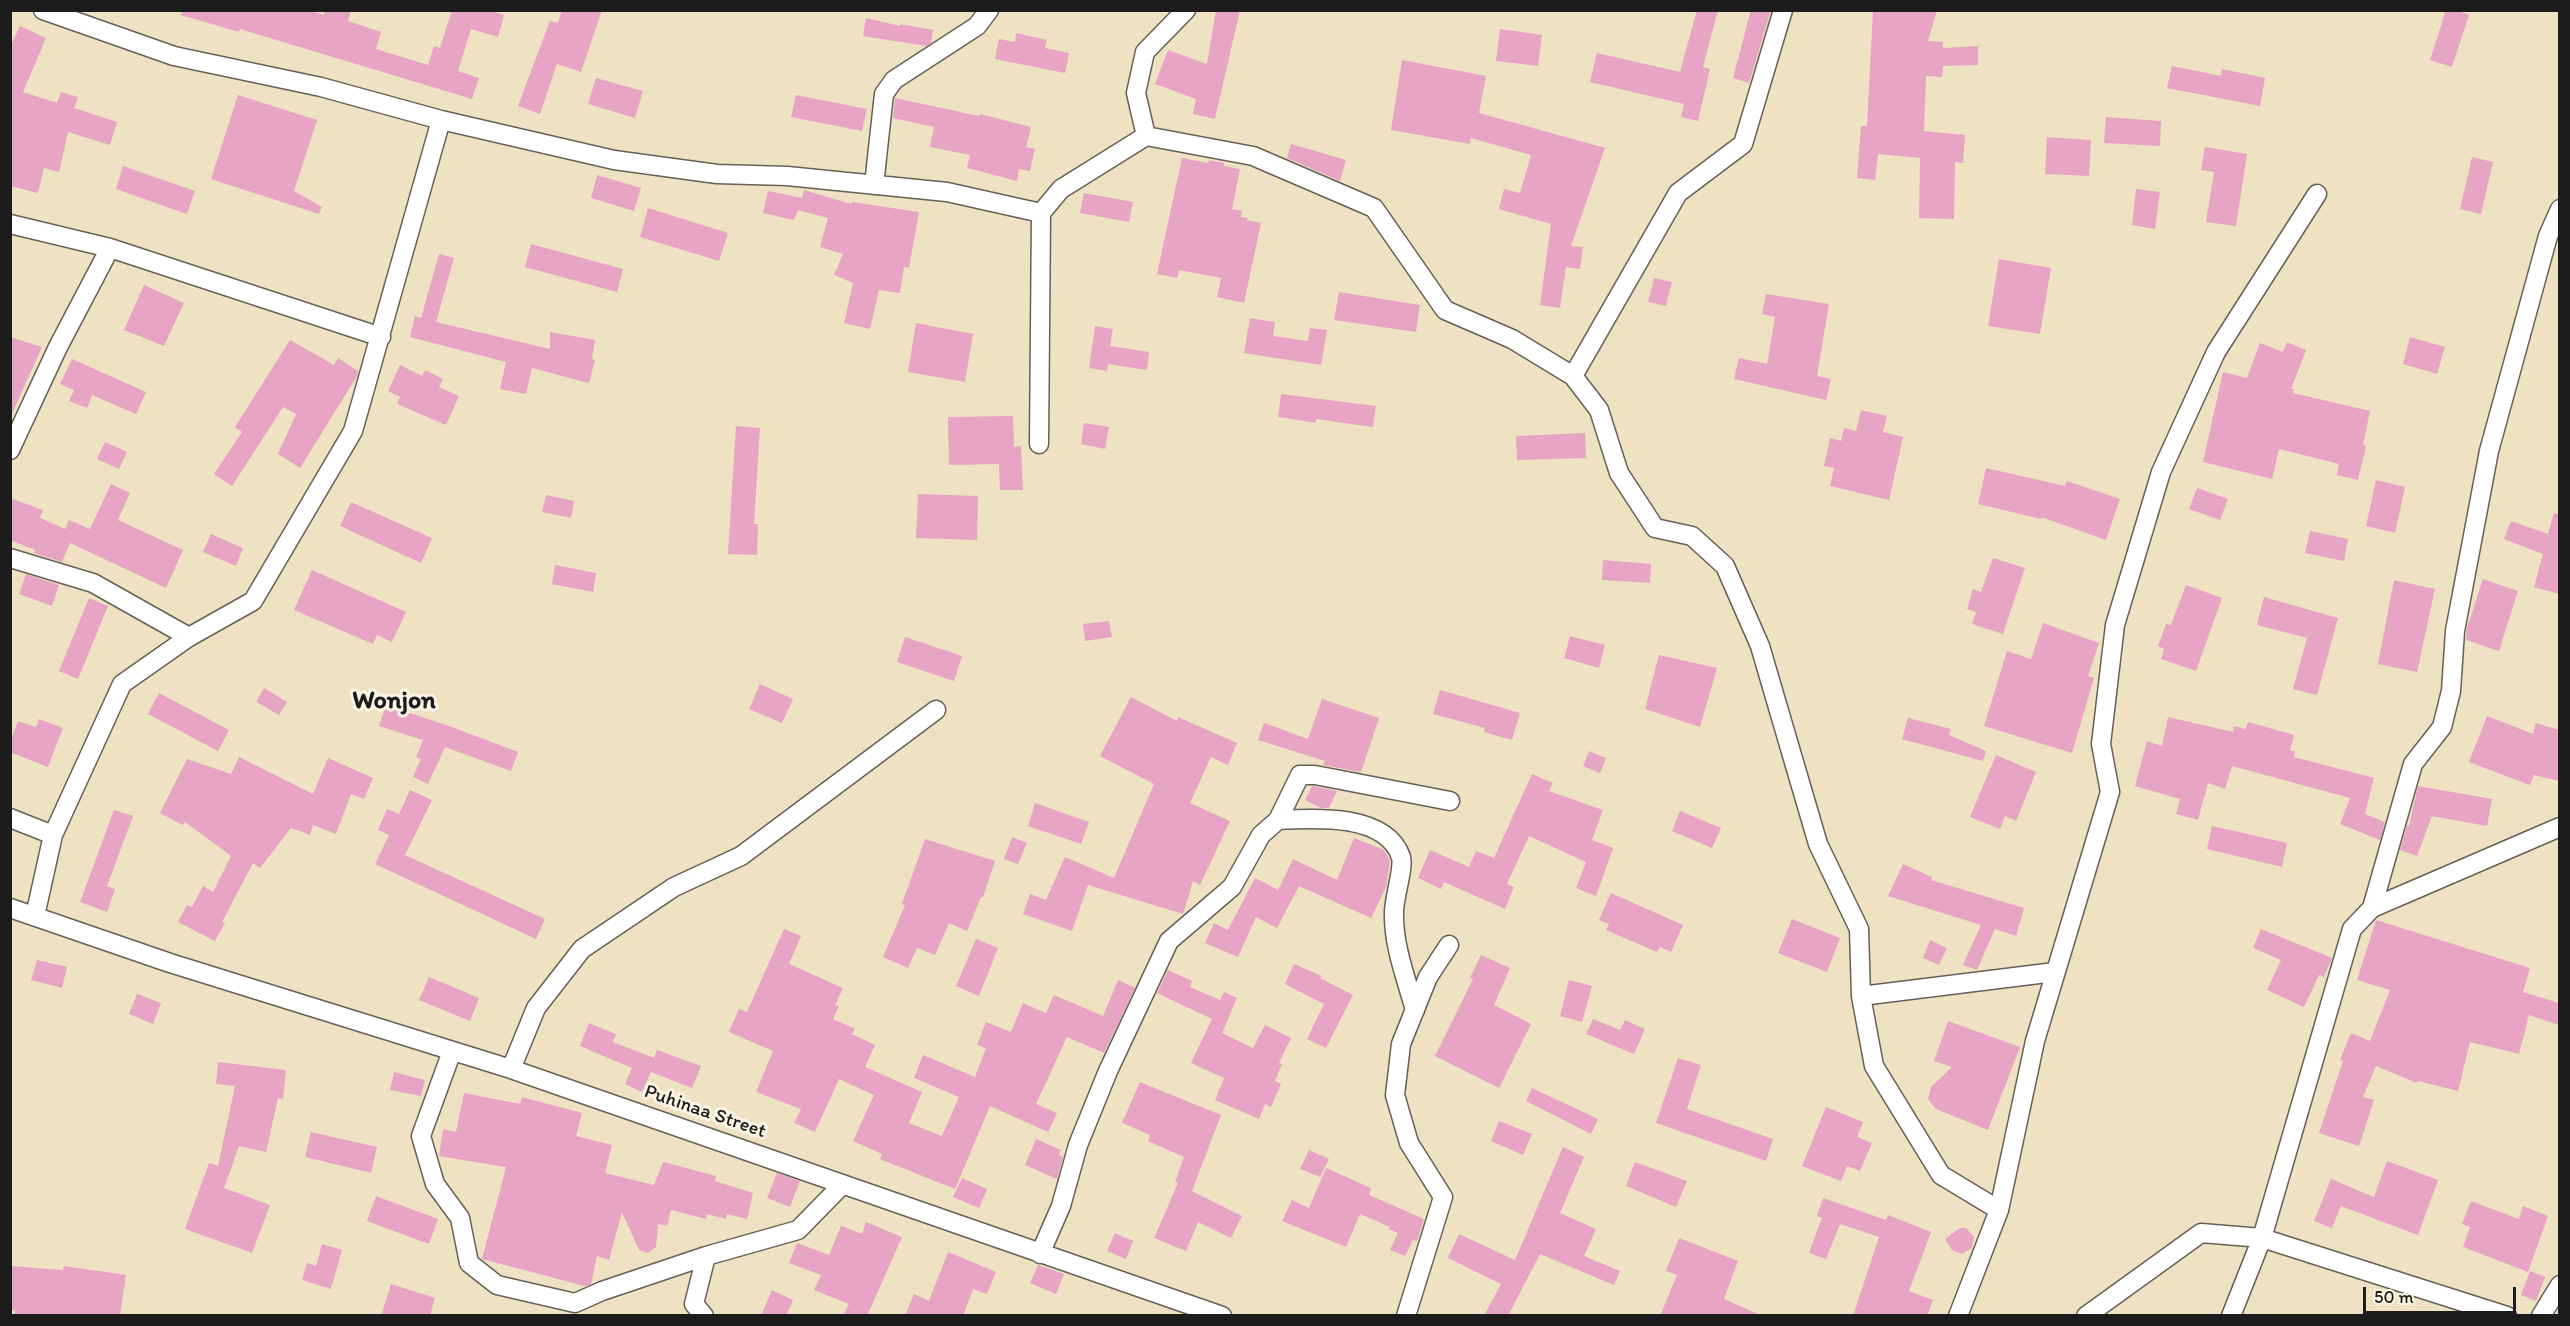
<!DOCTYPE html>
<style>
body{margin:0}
#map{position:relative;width:2570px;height:1326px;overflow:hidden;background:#efe2c2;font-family:Itim,sans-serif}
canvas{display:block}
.frame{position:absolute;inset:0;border:12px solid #1c1c1c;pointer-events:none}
.scale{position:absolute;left:2363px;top:1287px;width:153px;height:27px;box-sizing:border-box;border:3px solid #1c1c1c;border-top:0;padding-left:8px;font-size:18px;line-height:21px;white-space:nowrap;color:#1c1c1c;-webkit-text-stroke:4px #fcf5e5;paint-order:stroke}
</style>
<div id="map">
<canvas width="2570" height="1326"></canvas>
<div class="frame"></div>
<div class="scale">50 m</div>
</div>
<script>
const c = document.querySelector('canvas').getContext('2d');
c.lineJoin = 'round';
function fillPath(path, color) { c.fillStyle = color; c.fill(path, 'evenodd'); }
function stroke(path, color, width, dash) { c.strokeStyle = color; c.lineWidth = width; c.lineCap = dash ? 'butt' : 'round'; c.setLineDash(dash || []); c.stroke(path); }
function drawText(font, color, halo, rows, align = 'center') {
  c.font = font + ' Itim,sans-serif'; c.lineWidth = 6; c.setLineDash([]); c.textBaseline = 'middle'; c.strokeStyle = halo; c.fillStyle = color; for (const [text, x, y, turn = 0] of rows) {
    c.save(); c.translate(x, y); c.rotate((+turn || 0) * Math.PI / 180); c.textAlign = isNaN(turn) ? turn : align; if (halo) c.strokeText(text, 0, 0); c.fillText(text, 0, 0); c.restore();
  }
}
fillPath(new Path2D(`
 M182 10H308L324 15 325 10H351L348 21 381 32 376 49 428 65 434 46 440 48 452 10H488L504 15 498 37 471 29 458 71 479 78 472 99 240 29 239 32 181 15Z
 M562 10H602L581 72 557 64 540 114 518 106 550 21 558 23Z
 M1216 10H1240L1215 119 1193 114 1196 99 1155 84 1168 50 1207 64Z
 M1697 10H1718L1703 67 1710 69 1698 121 1681 117 1684 104 1590 82 1597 53 1680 72Z
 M1751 10H1771L1749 83 1733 78Z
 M1873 10H1937L1928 41 1943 42V48L1978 46V65L1943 66 1942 77 1926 76 1924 131 1965 135 1963 163 1955 162 1954 219 1919 218 1920 158 1878 154 1875 180 1857 178 1861 126H1867Z
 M2446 10H2456L2469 15 2452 67 2430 60Z
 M866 18 900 26V24L933 30 931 43 926 46 863 36Z
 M20 26 46 38 23 92 57 103 61 92 78 97 74 108 117 122 110 145 68 132 59 172 44 168 38 193 10 186V47Z
 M1500 29 1542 35 1538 66 1496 61Z
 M1016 33 1047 40 1045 48 1069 53 1065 73 995 59 999 39 1015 42Z
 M1402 60 1486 76 1479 113 1605 148 1571 246 1583 247 1580 269 1566 267 1560 308 1540 305 1551 224 1499 209 1504 189 1520 193 1531 155 1471 138 1470 144 1391 130Z
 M2172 66 2221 76 2222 69 2265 78 2260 106 2167 88Z
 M596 78 643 91 635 118 588 104Z
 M238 95 317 120 294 191 322 207 319 214 211 179Z
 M796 95 867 109 862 131 791 117Z
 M895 98 979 116 980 114 1031 127 1026 147 1035 149 1030 171 1019 169 1017 181 967 168 970 155 930 147 934 127 893 118Z
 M2106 117 2161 121 2160 146 2104 143Z
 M2047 137 2091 140 2089 176 2045 174Z
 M1291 144 1346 160 1340 181 1287 158Z
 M2205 147 2247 154 2236 226 2206 222 2214 172 2201 170Z
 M2472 157 2493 162 2481 214 2460 209Z
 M1182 158 1208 163 1209 160 1224 163V166L1240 169 1232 209 1242 211 1241 217 1248 218 1247 220 1261 223 1244 303 1217 297 1221 278 1179 270 1177 278 1157 274Z
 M123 166 195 191 187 214 116 189Z
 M597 175 641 188 634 211 591 198Z
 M2136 189 2160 192 2155 229 2132 225Z
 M804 190 851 204 852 202 919 212 909 268 904 267 900 293 879 290 870 329 844 323 853 283 834 275 843 254 820 247 828 218 798 210 794 220 763 213 768 191 802 198Z
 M1084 193 1133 202 1129 222 1080 213Z
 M648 208 728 233 719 261 640 237Z
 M531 244 623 269 617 292 525 267Z
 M439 254 454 258 436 322 550 349V332L595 340 592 359 595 360 589 383 532 368 526 394 500 389 506 362 410 337 415 316 421 318Z
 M1999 259 2051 268 2040 334 1988 326Z
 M1654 278 1672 282 1666 306 1648 302Z
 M144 285 184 303 164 346 124 330Z
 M1339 292 1420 305 1416 332 1334 320Z
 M1766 294 1829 304 1817 376 1831 379 1826 400 1734 379 1739 358 1767 364 1775 317 1762 314Z
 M1250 318 1275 322 1273 336 1308 341 1310 328 1327 330 1321 365 1244 353Z
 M916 323 973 334 965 382 908 372Z
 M1095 326 1113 329 1110 346 1149 352 1147 370 1108 364 1107 371 1089 368Z
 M10 337 42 347 10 418Z
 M2410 337 2445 347 2437 374 2403 364Z
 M290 340 334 365 338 358 358 371 357 376 300 468 278 454 296 414 283 407 232 486 214 474 242 432 235 427Z
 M2287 342 2306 350 2291 389H2294L2293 393 2370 411 2363 445 2366 446 2358 480 2337 475 2339 464 2279 449 2272 479 2203 462 2223 372 2247 378 2260 343 2283 352Z
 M72 359 146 392 136 414 92 395 87 408 69 401 74 390 60 384Z
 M400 365 422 376 425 370 443 379 439 387 459 396 446 425 397 404 400 397 388 391Z
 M1281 394 1376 406 1373 427 1316 419V423L1278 417Z
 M1861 410 1887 416 1883 432 1903 437 1889 500 1830 486 1834 468 1824 466 1830 438 1841 441 1844 428 1856 431Z
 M1013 416 1014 447 1021 446 1023 490H1000L999 464 949 465 948 417Z
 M1084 423 1109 427 1105 449 1081 444Z
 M736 426 760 428 754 524H758L757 555 728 554Z
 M1585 433 1586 458 1517 460 1516 436Z
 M105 442 127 452 119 469 97 459Z
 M1986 468 2065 486 2067 481 2120 499 2106 540 2041 517V519L1978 504Z
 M2376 480 2405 487 2395 533 2366 526Z
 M111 484 130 493 118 520 183 550 166 588 70 543 62 562 34 553 35 550 10 540V498L43 510 40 518 65 529 69 520 90 529Z
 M2197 488 2228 499 2220 520 2189 509Z
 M918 494 978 496 977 540 916 538Z
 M546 495 574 501 571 518 542 512Z
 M351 502 432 538 421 563 340 526Z
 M2554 513 2559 514V594L2534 587 2543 554 2504 539 2511 521 2548 534Z
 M2310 531 2348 539 2344 561 2305 553Z
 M211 534 243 548 236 566 203 552Z
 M1993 558 2025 568 2003 634 1972 624 1976 612 1967 609 1973 589 1981 592Z
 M1603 560 1651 564 1650 583 1602 580Z
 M555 565 596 573 593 592 552 584Z
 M312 570 406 612 392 642 377 635 373 644 294 610Z
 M26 574 59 585 52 606 19 594Z
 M2483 579 2518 591 2499 651 2466 640 2467 628Z
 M2394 580 2435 589 2417 672 2378 664Z
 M2186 585 2222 598 2196 671 2161 659 2164 649 2158 646 2166 624 2171 625Z
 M2264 597 2338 618 2317 695 2293 689 2307 638 2257 625Z
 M89 598 108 606 78 679 59 671Z
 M1109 621 1112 637 1085 641 1083 624Z
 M2043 623 2099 643 2088 676 2094 678 2072 753 1984 726 2007 651 2031 659Z
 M1570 636 1605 645 1599 668 1564 658Z
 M905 637 962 656 954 681 897 662Z
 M1659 655 1717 668 1700 727 1645 709Z
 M760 684 793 699 782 723 749 709Z
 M264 688 287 702 279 715 256 702Z
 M1440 690 1520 713 1512 740 1484 732 1485 728 1433 714Z
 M159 693 229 730 218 751 148 714Z
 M1131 697 1177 721 1178 717 1237 743 1228 765 1211 757 1190 803 1230 821 1200 885 1193 881 1183 914 1088 885 1072 931 1023 914 1030 894 1046 900 1065 857 1114 878 1154 784 1100 756Z
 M1322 699 1379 718 1361 772 1323 765 1325 761 1258 740 1264 723 1308 739Z
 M386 705 446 725 518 752 511 771 445 747 428 784 413 777 421 759 416 757 423 740 379 726Z
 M2487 716 2533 734 2536 723 2559 730V781L2534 775 2530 785 2469 762Z
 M2168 717 2233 732 2234 726 2246 729 2248 722 2294 735 2290 750 2295 752 2294 757 2374 778 2365 814 2385 822 2380 840 2340 824 2350 798 2232 766 2225 789 2208 783 2198 820 2176 814 2180 799 2135 786 2147 741 2162 746Z
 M1908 718 1951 729 1949 735 1986 751 1983 761 1902 739Z
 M39 719 63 728 48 767 10 752V742L18 721 36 727Z
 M1589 751 1606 758 1600 773 1583 766Z
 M1996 755 2036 772 2016 821 2005 816 2000 829 1970 817Z
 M239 757 313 794 328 758 373 778 364 799 351 794 336 834 313 825 310 835 291 828 260 868 253 863 222 922 225 923 215 941 178 922 187 905 192 907 203 886 213 892 231 856 185 822 183 825 160 813 187 759 231 774Z
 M1532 774 1553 783 1549 791 1603 810 1592 840 1613 848 1596 896 1576 888 1586 862 1529 836 1507 884 1514 887 1505 909 1444 882 1441 889 1418 878 1430 850 1469 867 1476 851 1494 858Z
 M1312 786 1337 791 1329 808H1321L1305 800Z
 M2418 786 2492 799 2487 826 2432 816 2417 856 2400 850 2407 826H2409Z
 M410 790 432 800 405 855 545 919 536 939 375 864 389 835 378 830 387 809 399 814Z
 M1035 803 1089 822 1081 844 1028 826Z
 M114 810 133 816 107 886 115 889 107 912 80 902Z
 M1680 811 1721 828 1712 848 1672 831Z
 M2212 826 2287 843 2282 867 2207 849Z
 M1012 837 1027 843 1018 864 1004 859Z
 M1354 838 1384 850 1390 861 1386 887 1371 918 1299 886 1277 928 1256 917 1238 957 1205 943 1214 923 1228 930 1255 878 1278 890 1293 859 1337 880Z
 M925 839 995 861 983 897H981L967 931 949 923 935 955 917 948 908 968 883 957 905 905 902 904Z
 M1903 864 1932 877 1931 880 2024 908 2016 936 1995 929 1977 970 1963 965 1981 925 1888 896Z
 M1611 893 1683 925 1671 952 1660 947 1657 952 1606 930 1609 924 1599 920Z
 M1792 919 1840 938 1827 972 1778 953Z
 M2376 920 2530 968 2523 992 2559 1003V1025L2529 1015 2519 1054 2470 1042 2458 1091 2418 1081 2417 1083 2376 1066 2363 1097 2374 1100 2359 1146 2319 1133 2343 1061 2340 1060 2351 1033 2370 1041 2390 990 2357 980Z
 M784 929 801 936 789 964 843 988 835 1005 839 1006 833 1019 855 1029 852 1034 875 1045 865 1067 922 1092 909 1123 942 1136 959 1097 914 1078 923 1055 975 1077 986 1048 977 1045 986 1022 1011 1032 1023 1003 1046 1013 1054 995 1103 1016 1118 980 1135 988 1104 1053 1067 1037 1036 1104 1057 1113 1048 1132 990 1106 955 1189 880 1159 882 1154 853 1141 874 1095 839 1079 815 1132 794 1123 801 1109 756 1092 773 1051 729 1032 739 1009 747 1012Z
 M2261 929 2332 958 2324 977 2319 975 2304 1007 2267 990 2281 960 2253 948Z
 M976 939 998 948 979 996 956 986Z
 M1930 940 1947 948 1939 965 1923 958Z
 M1481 955 1510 968 1494 1005 1531 1024 1499 1088 1435 1056 1473 979 1470 978Z
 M37 960 67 967 62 988 31 980Z
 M1294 964 1322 976 1320 978 1353 995 1326 1048 1307 1039 1324 1004 1285 984Z
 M1168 970 1192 981 1190 987 1220 1000 1224 992 1237 998 1222 1033 1253 1048 1265 1025 1291 1038 1279 1063 1282 1064 1275 1081 1281 1084 1271 1107 1265 1104 1259 1119 1215 1100 1224 1078 1191 1063 1212 1019 1157 993Z
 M429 977 479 998 470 1021 419 1000Z
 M1569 980 1592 986 1582 1022 1560 1016Z
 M137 994 161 1003 153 1024 129 1014Z
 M1593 1019 1620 1030 1625 1020 1645 1029 1634 1054 1586 1034Z
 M1948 1021 2020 1047 1988 1130 1936 1109 1928 1099 1931 1087 1952 1067 1934 1061Z
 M589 1023 616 1034 613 1042 654 1058 657 1050 701 1066 692 1088 651 1072 642 1092 625 1084 632 1068 580 1046Z
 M1678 1058 1701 1065 1687 1109 1773 1139 1766 1161 1656 1123Z
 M218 1062 286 1070 283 1099 278 1098 266 1152 239 1146 224 1188 270 1205 252 1253 185 1229 209 1163 218 1166 235 1086 216 1084Z
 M394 1072 425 1080 421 1096 390 1090Z
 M1140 1082 1221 1115 1192 1191 1242 1216 1231 1238 1198 1222 1186 1251 1154 1238 1178 1183 1175 1182 1184 1157 1148 1141 1150 1135 1122 1123Z
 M1532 1088 1598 1119 1591 1134 1526 1101Z
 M464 1093 520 1104 522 1097 582 1113 576 1136 612 1145 605 1173 654 1185 663 1162 716 1176 715 1181 753 1193 747 1219 727 1214 726 1219 707 1214 706 1219 671 1210 667 1226 658 1224 656 1247 648 1253 639 1250 622 1212 609 1260 597 1256 591 1284 585 1286 482 1259 506 1167 439 1156 443 1129 456 1132Z
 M1826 1107 1863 1122 1857 1137 1872 1143 1860 1171 1847 1166 1841 1181 1802 1166Z
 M1499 1121 1532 1134 1523 1155 1491 1141Z
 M311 1132 377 1147 371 1173 305 1157Z
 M1036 1139 1061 1150 1059 1155 1063 1157 1057 1179 1025 1165Z
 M1563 1147 1584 1157 1560 1213 1596 1229 1584 1256 1620 1271 1614 1285 1540 1254 1508 1316H1484L1501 1284 1448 1258 1459 1234 1515 1260Z
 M1309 1150 1329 1159 1320 1177 1300 1169Z
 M2387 1161 2438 1180 2418 1235 2341 1206 2332 1228 2314 1221 2331 1179 2374 1197Z
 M1635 1162 1687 1181 1676 1207 1626 1186Z
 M1326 1168 1371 1188 1369 1195 1424 1219 1417 1241 1413 1240 1405 1256 1390 1250 1398 1233 1389 1229 1390 1227 1360 1214 1346 1247 1282 1221 1292 1200 1309 1208Z
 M777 1173 800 1181 790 1207 767 1198Z
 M962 1178 987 1189 979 1208 953 1197Z
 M376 1196 438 1219 429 1244 367 1221Z
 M1823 1198 1886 1220 1888 1215 1931 1232 1909 1291 1933 1300 1927 1316H1853L1879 1237 1840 1224 1826 1259 1809 1253 1822 1218 1817 1216Z
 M2471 1201 2519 1219 2523 1206 2548 1216 2528 1272 2463 1247 2470 1227 2462 1224Z
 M866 1222 902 1237 867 1316H843L849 1304 814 1290 821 1275 789 1263 797 1243 829 1255 841 1226 862 1234Z
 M1960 1228H1966L1974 1237 1972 1248 1962 1254 1952 1250 1945 1239Z
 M1115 1233 1133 1241 1126 1259 1107 1251Z
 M1679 1238 1738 1261 1724 1299 1763 1316H1660L1677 1275 1666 1271Z
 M322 1244 342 1250 331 1289 302 1280 307 1263 316 1266Z
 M948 1252 996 1272 987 1294 973 1289 963 1316H905L914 1294 929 1301Z
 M1038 1265 1064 1274 1056 1294 1030 1283Z
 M10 1266 63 1270 64 1266 126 1275 120 1316H15V1310H10Z
 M2530 1271 2545 1277 2536 1301 2521 1295Z
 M391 1284 435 1298 430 1316H381Z
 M772 1290 793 1300 786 1316H761Z`), '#e7a4c4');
const street = new Path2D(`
 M43 10 174 56 321 87 441 120 614 160 717 174 787 176 947 192 1041 213
 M1146 136 1136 93 1145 52 1186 10
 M874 185 884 94 894 80 977 26 989 10
 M10 224 110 248 381 337
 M1573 376 1678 193 1743 144 1783 10
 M1039 444 1041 213 1061 189 1146 136 1253 156 1374 208 1445 310 1512 339 1573 376 1599 410 1619 473 1655 528 1692 536 1725 566 1760 646 1818 844 1859 929 1861 996 1874 1066 1941 1175 1999 1210
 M10 450 58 347 110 248
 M10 558 93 583 189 637
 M10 818 53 835 35 916
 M1278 820C1314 818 1386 813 1401 857 1404 868 1394 898 1394 912 1393 945 1406 978 1415 1010
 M53 835 122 684 189 637 253 601 353 431 441 120
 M10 908 170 963 511 1069 1222 1316
 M2372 908 2560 827
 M1861 996 2055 972
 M452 1051 421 1136 435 1184 460 1218 469 1263 497 1285 575 1303 602 1291 706 1256 798 1230 843 1184
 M511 1069 536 1008 582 949 674 887 741 856 936 710
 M1040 1254 1061 1206 1078 1145 1108 1071 1169 941 1232 887 1261 835 1278 820 1300 775H1315L1450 801
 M704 1316 694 1304 706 1256
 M1406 1316 1443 1197 1409 1143 1395 1095 1401 1044 1428 977 1449 945
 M1958 1316 1999 1210 2035 1041 2110 792 2101 744 2115 625 2161 472 2216 352 2317 194
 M2086 1316 2201 1233 2262 1238 2507 1316
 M2231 1316 2262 1238 2352 929 2372 908 2413 764 2442 727 2451 691 2455 631 2489 451 2548 236 2560 209
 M2541 1316 2560 1285`);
stroke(street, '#666156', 21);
stroke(street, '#fff', 18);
drawText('20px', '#1c1c1c', '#fcf5e5', [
 ["Puhinaa Street",705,1112,19]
]);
drawText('bold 26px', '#1c1c1c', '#fcf5e5', [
 ["Wonjon",394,701]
]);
</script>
